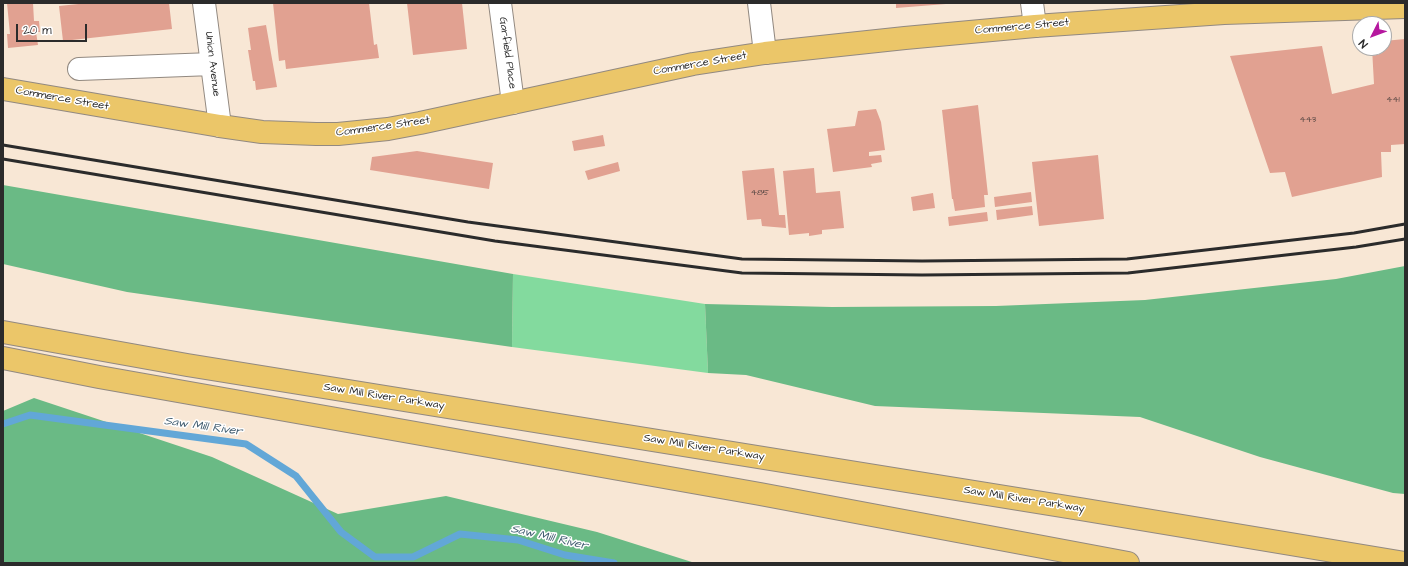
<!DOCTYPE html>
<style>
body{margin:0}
#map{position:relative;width:1408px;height:566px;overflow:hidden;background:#f8e7d5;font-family:"Architects Daughter",sans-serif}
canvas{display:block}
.frame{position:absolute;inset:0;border:4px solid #2b2b2b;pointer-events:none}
.north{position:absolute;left:1352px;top:16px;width:40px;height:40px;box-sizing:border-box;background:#fff;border:1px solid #aaa;border-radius:50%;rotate:228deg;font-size:11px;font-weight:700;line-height:16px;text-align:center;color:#2b2b2b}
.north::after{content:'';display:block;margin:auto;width:14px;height:18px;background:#b5179e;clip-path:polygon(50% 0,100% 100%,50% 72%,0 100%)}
.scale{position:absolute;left:16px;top:24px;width:71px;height:18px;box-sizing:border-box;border:2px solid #2b2b2b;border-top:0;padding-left:5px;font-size:12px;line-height:14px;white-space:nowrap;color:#2b2b2b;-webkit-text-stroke:3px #fff;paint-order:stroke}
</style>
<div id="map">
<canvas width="1408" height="566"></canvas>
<div class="frame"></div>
<div class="north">N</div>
<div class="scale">20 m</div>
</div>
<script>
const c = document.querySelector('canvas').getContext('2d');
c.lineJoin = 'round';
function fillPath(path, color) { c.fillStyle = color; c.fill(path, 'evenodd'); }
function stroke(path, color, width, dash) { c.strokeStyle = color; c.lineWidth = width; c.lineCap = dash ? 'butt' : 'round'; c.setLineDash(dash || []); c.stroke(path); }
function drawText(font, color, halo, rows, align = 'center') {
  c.font = font + ' "Architects Daughter",sans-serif'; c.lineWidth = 3; c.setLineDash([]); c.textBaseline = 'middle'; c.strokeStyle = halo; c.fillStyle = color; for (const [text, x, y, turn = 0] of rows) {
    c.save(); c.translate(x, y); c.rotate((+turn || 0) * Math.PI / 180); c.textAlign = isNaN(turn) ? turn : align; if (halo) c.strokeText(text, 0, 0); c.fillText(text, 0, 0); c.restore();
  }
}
fillPath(new Path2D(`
 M513 274 705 304 708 373 512 347Z`), '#83da9e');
fillPath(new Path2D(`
 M3 185 513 274 512 347 127 292 3 264Z
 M1405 266V494L1393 493 1260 457 1140 417 875 406 746 375 708 373 705 304 832 307 996 306 1145 300 1336 279Z
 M34 398 212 457 338 514 446 496 597 532 695 563H3V411Z`), '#6aba85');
stroke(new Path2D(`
 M3 424 30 415 246 444 296 476 341 532 375 557H413L460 534 518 540 565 555 614 563`), '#62a7d7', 7);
fillPath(new Path2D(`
 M7 3H33L34 21H39L40 32H36L38 45 8 48 7 34H10Z
 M88 3H169L172 29 63 41 59 6Z
 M273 3H369L374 45 377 44 379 58 286 69 285 60 279 61Z
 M407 3H462L467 49 413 55Z
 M896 3H946V4L896 8Z
 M266 25 277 87 256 90 255 81H253L248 50H251L248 28Z
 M1405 39V144L1391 145V152H1381L1382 177 1292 197 1285 172 1270 173 1230 56 1322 46 1332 94 1374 84 1372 48H1384V41Z
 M978 105 988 195H984L985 207 955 211 953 199H952L942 110Z
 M876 109 881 122 885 150 869 152V156L881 155 882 162 871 164 872 167 833 172 827 129 855 126 858 111Z
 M603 135 605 146 574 151 572 141Z
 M417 151 493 163 489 189 370 170 372 157Z
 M1098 155 1104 219 1039 226 1032 162Z
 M618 162 620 171 588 180 585 171Z
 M774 168 779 215H785L786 228 762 226 761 219 747 220 742 171Z
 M814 168 816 193 840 191 844 228 822 230V234L809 236V233L789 235 783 171Z
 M1031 192 1032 202 995 207 994 197Z
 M933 193 935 208 913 211 911 197Z
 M1032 206 1033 215 997 220 996 210Z
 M987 212 988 221 949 226 948 217Z`), '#e1a191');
const minor = new Path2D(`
 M204 3 220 126
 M500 3 513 103
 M759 3 765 53
 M1032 3 1035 26
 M79 69 212 64`);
const major = new Path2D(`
 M3 89 220 126 262 132 316 134H338L388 129 420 123 693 64 765 53 905 38 1035 26 1224 13 1405 7`);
const highway = new Path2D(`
 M3 332 187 365 1080 509 1405 563
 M3 358 99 377 760 494 1128 563`);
stroke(minor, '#928980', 24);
stroke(major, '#928980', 24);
stroke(highway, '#928980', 24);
stroke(minor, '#fff', 22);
stroke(major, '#ebc669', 22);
stroke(highway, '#ebc669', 22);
stroke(new Path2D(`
 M3 145 468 222 742 259 922 261 1127 259 1354 233 1405 224
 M3 159 495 241 742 273 922 275 1128 273 1356 247 1405 239`), '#2b2b2b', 3);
drawText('9px', '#584844', null, [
 ["441",1393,100],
 ["443",1308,120],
 ["485",760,193]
]);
drawText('11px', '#2b2b2b', '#fff', [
 ["Commerce Street",1022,27,-5],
 ["Garfield Place",507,53,82],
 ["Union Avenue",212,64,83],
 ["Commerce Street",700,64,-10],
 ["Commerce Street",62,99,10],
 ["Commerce Street",383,127,-8],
 ["Saw Mill River Parkway",384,397,9],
 ["Saw Mill River Parkway",704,448,9],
 ["Saw Mill River Parkway",1024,500,9]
]);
drawText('italic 12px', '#415d70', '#fff', [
 ["Saw Mill River",203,427,8],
 ["Saw Mill River",549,538,13]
]);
</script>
